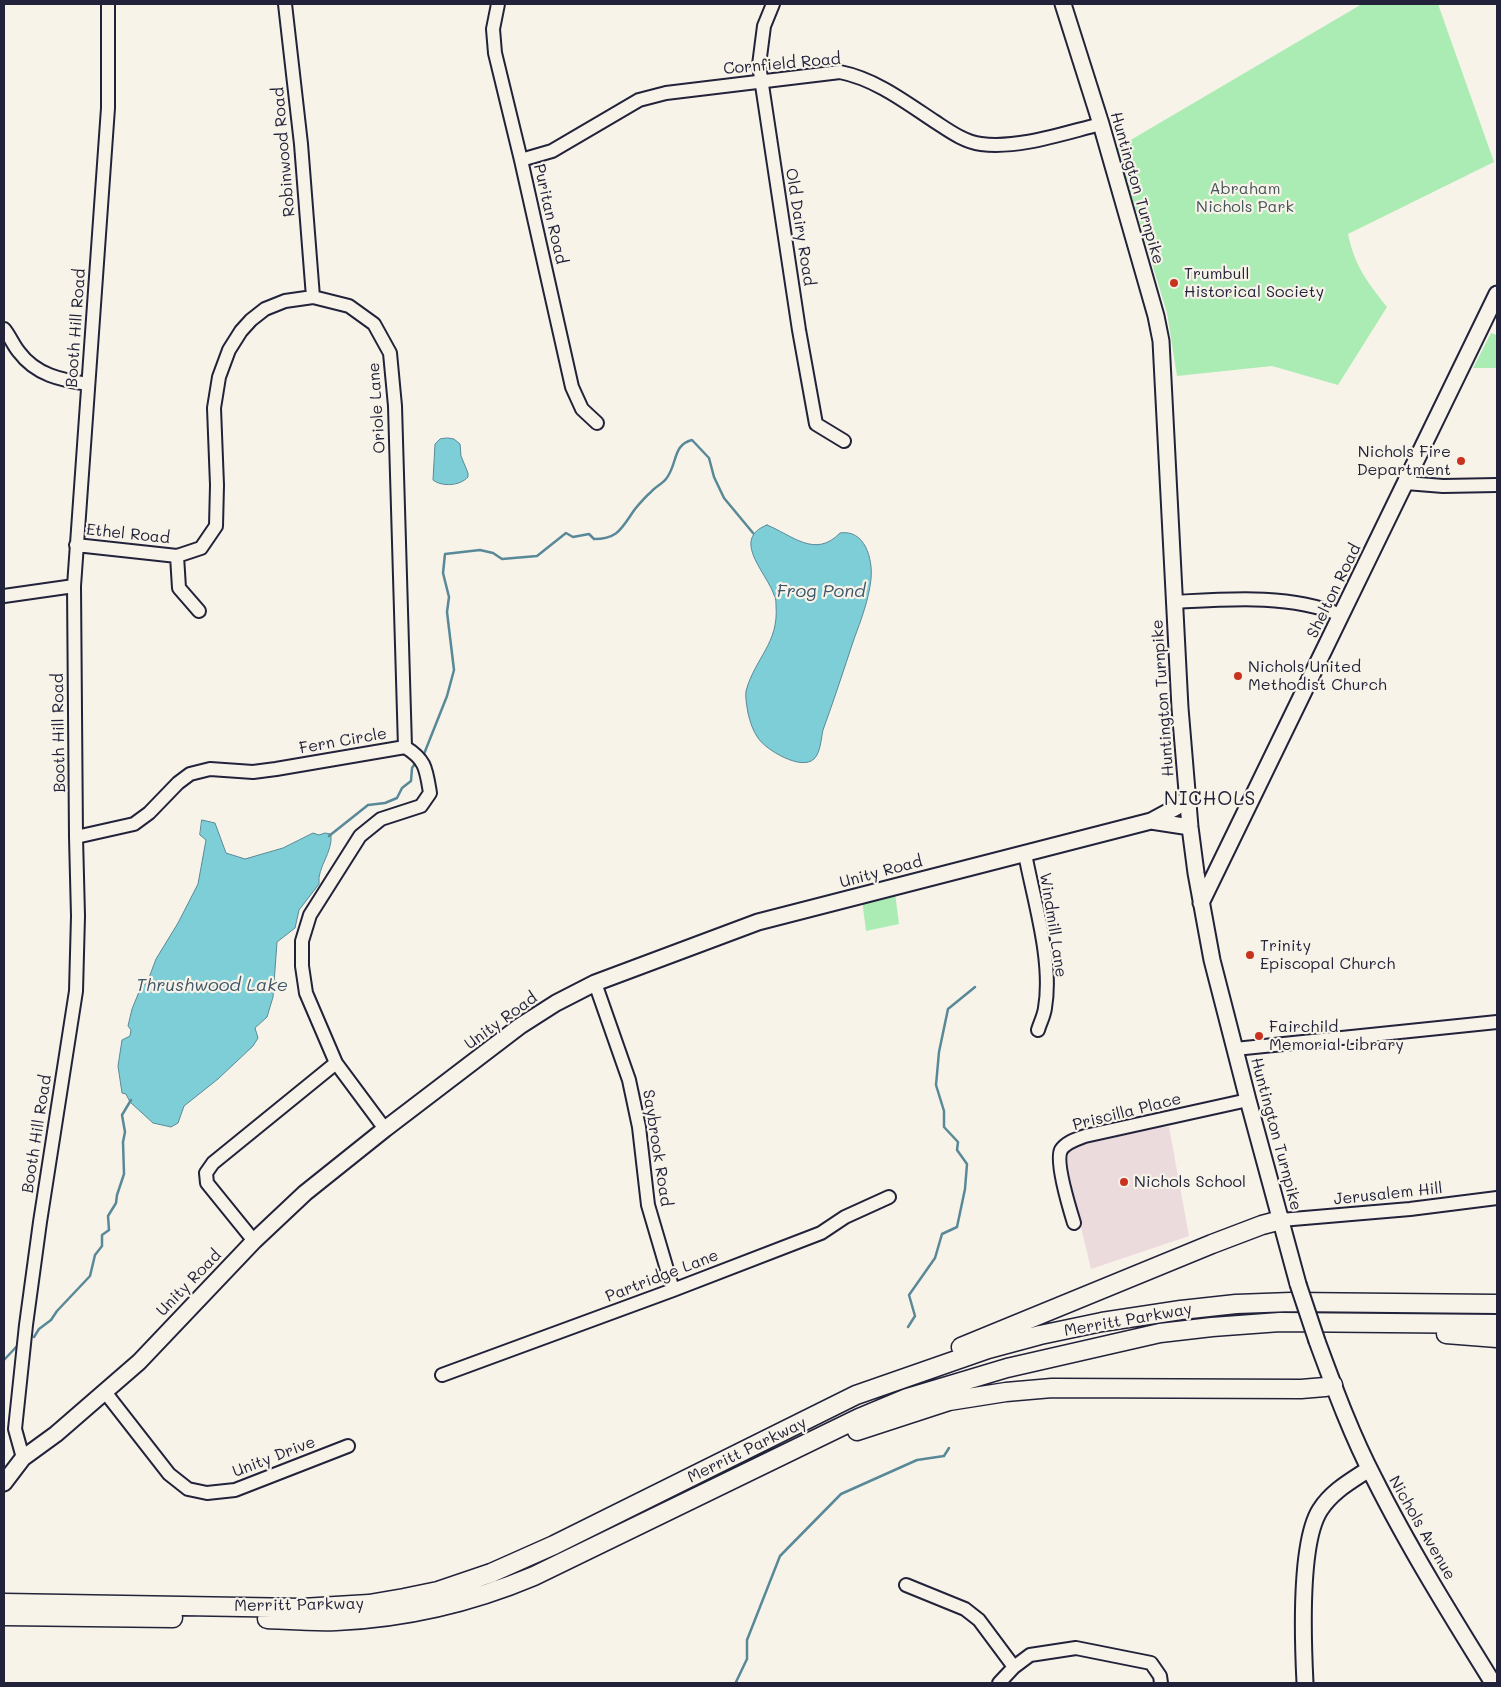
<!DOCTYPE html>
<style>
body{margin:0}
#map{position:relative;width:1501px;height:1687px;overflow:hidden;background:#f7f3e8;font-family:Mali,sans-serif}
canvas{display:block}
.frame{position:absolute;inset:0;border:5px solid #22223b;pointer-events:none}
</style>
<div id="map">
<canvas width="1501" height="1687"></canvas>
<div class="frame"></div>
</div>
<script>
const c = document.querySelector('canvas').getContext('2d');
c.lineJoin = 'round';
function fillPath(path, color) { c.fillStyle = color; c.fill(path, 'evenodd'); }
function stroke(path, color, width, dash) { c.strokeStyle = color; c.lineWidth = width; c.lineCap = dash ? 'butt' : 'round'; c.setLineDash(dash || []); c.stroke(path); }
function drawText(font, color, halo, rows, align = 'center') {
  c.font = font + ' Mali,sans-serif'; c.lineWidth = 4.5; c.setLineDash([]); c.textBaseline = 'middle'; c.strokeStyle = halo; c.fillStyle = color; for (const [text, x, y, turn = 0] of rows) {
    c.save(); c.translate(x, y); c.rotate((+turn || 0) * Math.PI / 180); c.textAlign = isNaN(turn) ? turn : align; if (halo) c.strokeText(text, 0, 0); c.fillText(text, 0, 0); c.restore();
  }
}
fillPath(new Path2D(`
 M1161 1127H1169L1189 1236 1091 1269 1064 1156 1067 1152 1081 1145Z`), '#ecdbdd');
fillPath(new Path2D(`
 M1362 4H1438L1494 162 1348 234C1355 267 1367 281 1387 307L1338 385 1272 366 1177 376 1167 313 1117 148Z
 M1491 333 1497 335V368H1473Z
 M894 885 899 924 866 931 861 892Z`), '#abecb5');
const water = new Path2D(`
 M448 438 454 439 460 444 461 456 468 473V477C460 486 442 487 433 480L435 444 440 439Z
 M767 525C792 535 815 559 840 533 865 529 873 559 871 579 869 599 861 620 854 639 844 669 834 700 823 730 821 738 821 752 814 759 801 771 766 750 758 738 753 731 750 722 748 713 747 707 745 697 746 691 755 658 779 643 776 606 776 602 776 598 774 595 767 573 730 539 767 525Z
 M202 820 215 823 226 853 245 859 283 848 313 833 319 835 325 833 331 834C333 853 317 867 319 884L299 910 295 928 277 942 273 997 267 1017 255 1028 258 1038 253 1046 218 1079 184 1106 178 1123 171 1127 153 1123 130 1102 126 1094 122 1093 118 1066 122 1040 130 1036 131 1030 128 1026 132 1009 141 987 147 983 156 959 178 923 198 884 206 840 200 835Z`);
fillPath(water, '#7dced6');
stroke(water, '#598998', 1);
stroke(new Path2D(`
 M424 754 447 696 454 670 447 612 449 597 443 573 445 554 480 550 493 553 502 559 537 556 566 533 573 537 589 534 594 539C619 539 622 527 635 509 640 503 645 497 651 492 655 487 662 484 666 479 678 464 672 445 692 440L709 458 714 477 724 498 753 533
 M329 836 368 805 385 803 397 798 402 788 411 781 412 768 416 762
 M908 1327 915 1316 909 1295 935 1258 942 1234 957 1227 965 1189 967 1164 957 1150 958 1142 944 1127V1111L936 1085 939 1052 948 1009 975 987
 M34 1337 39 1329 51 1320 57 1311 90 1276 95 1255 102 1246V1235L109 1230 108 1216 116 1203 117 1195 124 1174 123 1142 125 1132 122 1115 131 1100
 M4 1360 18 1345
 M737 1683 736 1682 747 1659V1640L780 1556 841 1494 917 1460 944 1456 949 1448`), '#598998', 2.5);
const minor = new Path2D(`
 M285 4 301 144 313 297
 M498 4 493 29 495 53 521 160 572 387 582 409 597 423
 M773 4 764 26 759 65 799 330 816 424 844 441
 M521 160 552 151 639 100 666 93 840 72C875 79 904 101 934 121 948 130 964 142 981 144 1019 149 1064 133 1101 124
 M4 329C10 336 13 345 19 352 36 375 61 380 88 384
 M1406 483 1443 486 1497 485
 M76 545 177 556 201 548 216 526 217 485 214 408 219 377 229 350 241 331 251 320 265 309 285 301 313 297 349 306 374 324 390 353 395 406 405 747
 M177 556 179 588 199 611
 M4 596 74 586
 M1174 602C1230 599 1288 594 1341 615
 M76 837 134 824 149 813 178 783 190 774 210 769 253 772 276 769 405 747C426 760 426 769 430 793L421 806 381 819 360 836 310 915 302 941V966L306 993 336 1063 385 1129
 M1025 854C1034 901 1053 961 1045 1008 1044 1016 1040 1023 1038 1030
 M595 983 629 1080 639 1127 648 1205 673 1290
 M1235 1049 1497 1022
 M1281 1220 1410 1209 1497 1198
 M1074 1223C1070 1210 1055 1162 1061 1150 1066 1142 1077 1139 1085 1136L1248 1100
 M254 1241 207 1183 206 1173 213 1163 336 1063
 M442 1375 673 1290 821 1233 845 1217 889 1197
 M105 1392 169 1474 188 1489 207 1493 235 1490 348 1446
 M23 1458 15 1429 26 1325 40 1222 76 991 78 916 76 837 74 586 108 108V4
 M906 1585 965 1609 979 1620 1014 1667
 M999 1683 1014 1667 1030 1655 1076 1648 1151 1663 1160 1676 1161 1683`);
const major = new Path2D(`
 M1063 4 1101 124 1156 316 1161 341 1180 708 1190 827 1196 873 1212 960 1248 1100 1298 1284
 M1151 821 1190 827
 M1201 903 1497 294
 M1317 1341C1334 1387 1351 1434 1374 1478 1409 1548 1452 1617 1493 1683
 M4 1483 23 1458 56 1434 139 1362 254 1241 305 1193 385 1129 520 1026 556 1003 595 983 758 922 1151 821 1175 808 1187 799
 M1305 1683C1303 1643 1299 1543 1320 1510 1332 1491 1351 1481 1369 1469`);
const highway = new Path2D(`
 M1446 1334 1497 1338
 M961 1347 1212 1244 1262 1225 1281 1220
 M857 1431 949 1401 1006 1392 1052 1388 1301 1389 1325 1387 1333 1385
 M4 1603 302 1608 369 1604 404 1598 438 1591 491 1573 554 1545 856 1395 988 1349 1040 1335 1102 1322 1181 1310 1236 1304 1291 1302 1497 1304
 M4 1616 173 1618
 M267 1619C290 1620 313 1622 336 1621 405 1618 470 1603 534 1576L859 1418 907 1398 1007 1368 1160 1333 1212 1327 1280 1322 1497 1324`);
stroke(minor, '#22223b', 16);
stroke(major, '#22223b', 19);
stroke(highway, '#22223b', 21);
stroke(minor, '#f7f3e8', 12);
stroke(major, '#f7f3e8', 15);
stroke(highway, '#f7f3e8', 18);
const majorBridge = new Path2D(`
 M1298 1284 1317 1341`);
stroke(majorBridge, '#22223b', 19, []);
stroke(majorBridge, '#f7f3e8', 15);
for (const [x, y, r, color] of [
 [1174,283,5,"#c8321e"],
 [1461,461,5,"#c8321e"],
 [1238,676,5,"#c8321e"],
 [1250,955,5,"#c8321e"],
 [1259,1036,5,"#c8321e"],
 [1124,1182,5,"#c8321e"]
]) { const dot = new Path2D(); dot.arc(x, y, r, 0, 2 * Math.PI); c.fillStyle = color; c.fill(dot); stroke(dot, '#f7f3e8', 2); }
drawText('16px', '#22223b', '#f7f3e8', [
 ["Cornfield Road",782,64,-5],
 ["Robinwood Road",284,152,-95],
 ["Huntington Turnpike",1137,188,74],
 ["Puritan Road",550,214,77],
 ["Old Dairy Road",800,227,81],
 ["Booth Hill Road",76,328,-86],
 ["Oriole Lane",377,408,-94],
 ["Ethel Road",128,534,6],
 ["Shelton Road",1334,591,-64],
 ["Huntington Turnpike",1163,698,-94],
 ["Booth Hill Road",59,733,-91],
 ["Fern Circle",343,741,-10],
 ["Unity Road",881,872,-15],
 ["Windmill Lane",1053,925,81],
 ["Unity Road",501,1021,-36],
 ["Priscilla Place",1127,1112,-14],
 ["Booth Hill Road",37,1134,-81],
 ["Huntington Turnpike",1276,1134,75],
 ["Saybrook Road",657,1148,81],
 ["Jerusalem Hill",1388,1194,-6],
 ["Partridge Lane",662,1276,-21],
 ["Unity Road",189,1283,-46],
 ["Merritt Parkway",1128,1320,-10],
 ["Merritt Parkway",747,1450,-26],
 ["Unity Drive",274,1457,-21],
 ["Nichols Avenue",1422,1528,60],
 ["Merritt Parkway",299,1605,-1]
]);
drawText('16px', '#44545a', '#f7f3e8', [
 ["Abraham",1245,189],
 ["Nichols Park",1245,207]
]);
drawText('16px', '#22223b', '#f7f3e8', [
 ["Trumbull",1184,274],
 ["Historical Society",1184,292],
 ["Nichols Fire",1451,452,"right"],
 ["Department",1451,470,"right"],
 ["Nichols United",1248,667],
 ["Methodist Church",1248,685],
 ["Trinity",1260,946],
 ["Episcopal Church",1260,964],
 ["Fairchild",1269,1027],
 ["Memorial Library",1269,1045],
 ["Nichols School",1134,1182]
], 'left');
drawText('italic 18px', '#3d566a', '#f7f3e8', [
 ["Frog Pond",821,591],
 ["Thrushwood Lake",212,985]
]);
c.letterSpacing = '1px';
drawText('19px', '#22223b', '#f7f3e8', [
 ["NICHOLS",1210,799]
]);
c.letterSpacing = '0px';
</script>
